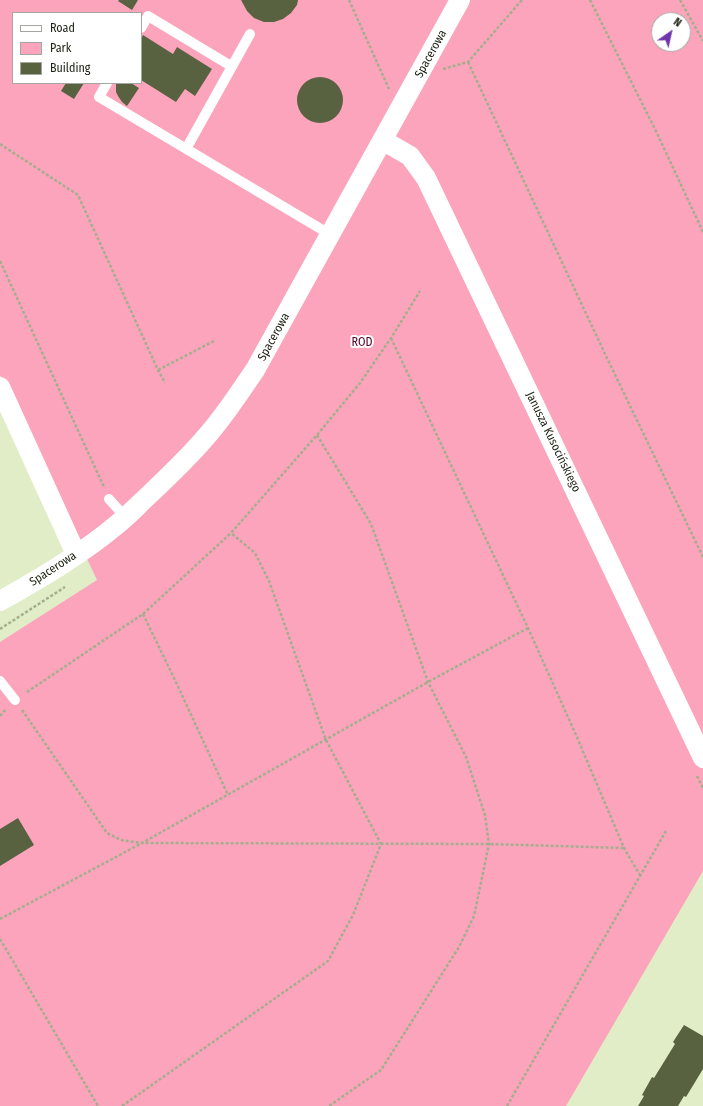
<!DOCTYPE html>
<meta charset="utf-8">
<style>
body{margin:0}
#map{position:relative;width:703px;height:1106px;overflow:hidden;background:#e0edc6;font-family:"Fira Sans Condensed",sans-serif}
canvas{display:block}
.legend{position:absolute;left:12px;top:12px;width:130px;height:72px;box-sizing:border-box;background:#fff;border:1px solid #a4a6a0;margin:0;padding:5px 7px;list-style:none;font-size:12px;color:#1c2112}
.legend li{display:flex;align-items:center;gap:8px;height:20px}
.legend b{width:20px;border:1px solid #a4a6a0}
.north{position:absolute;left:651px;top:12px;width:40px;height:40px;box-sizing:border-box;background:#fff;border:1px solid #a4a6a0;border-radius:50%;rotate:34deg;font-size:11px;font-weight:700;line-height:16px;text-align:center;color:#1c2112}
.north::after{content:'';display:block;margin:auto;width:14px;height:18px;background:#6f36ac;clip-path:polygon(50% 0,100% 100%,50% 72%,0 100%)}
</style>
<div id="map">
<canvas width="703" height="1106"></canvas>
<ul class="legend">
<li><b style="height:5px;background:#fff"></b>Road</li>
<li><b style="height:11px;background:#fca4bc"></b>Park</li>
<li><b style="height:11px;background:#586240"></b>Building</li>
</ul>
<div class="north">N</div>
</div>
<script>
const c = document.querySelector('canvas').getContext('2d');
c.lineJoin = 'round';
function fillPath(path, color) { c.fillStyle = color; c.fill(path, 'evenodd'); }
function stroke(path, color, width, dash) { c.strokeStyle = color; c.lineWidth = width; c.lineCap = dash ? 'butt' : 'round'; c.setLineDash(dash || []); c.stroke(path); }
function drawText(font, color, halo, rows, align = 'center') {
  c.font = font + ' "Fira Sans Condensed",sans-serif'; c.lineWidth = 4; c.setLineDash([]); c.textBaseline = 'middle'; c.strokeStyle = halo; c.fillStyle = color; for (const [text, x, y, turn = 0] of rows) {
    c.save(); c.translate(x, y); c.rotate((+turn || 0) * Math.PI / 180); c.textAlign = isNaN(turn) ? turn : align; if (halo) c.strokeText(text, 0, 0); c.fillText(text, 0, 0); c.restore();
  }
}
fillPath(new Path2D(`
 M0 0H703V871L566 1106H0V642L97 580 0 375ZM13 13H141V83H13ZM659 20H683V44H659Z`), '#fca4bc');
fillPath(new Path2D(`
 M119 0H138L132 10 118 1Z
 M241 0H298L297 5 291 13 283 19 274 22H264L254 18 247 11Z
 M143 35 173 54 177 47 212 69 195 96 185 89 176 102 141 80V39Z
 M297 100a23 23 0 1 1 46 0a23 23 0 1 1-46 0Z
 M66 83H84L74 99 61 91Z
 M116 83H131L139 88 127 106 122 102 118 96 116 92Z
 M18 818 34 845 0 866V829Z
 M684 1025 703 1036V1069L686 1097 684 1096 678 1106H638L644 1096 642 1095 652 1077 654 1078 675 1044 673 1042Z`), '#586240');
stroke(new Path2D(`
 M349 0 389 89
 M590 0 655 129 703 232
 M680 0 703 41
 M468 62 606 356 703 557
 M443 69 468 62 522 0
 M0 144 78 195 158 370 165 383
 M0 261 104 487
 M391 338 528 628 576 735 624 848 641 877
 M158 370 216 340
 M317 435 371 524 428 682 466 757 485 815 489 844 474 916 459 947 381 1070 329 1106
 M143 614 176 682 228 795
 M0 629 65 587
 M27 692 143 614 231 533 317 435 360 383 391 338 420 291
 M22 710 107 833 121 840 142 843 489 844 624 848
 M0 716 6 709
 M697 776 703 788
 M0 919 142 843 428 682 528 628
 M0 939 98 1106
 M122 1106 328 961 353 915 381 844 326 740 269 581 255 553 231 533
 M507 1106 666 831`), '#a4ae8f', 2.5, [3, 2]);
stroke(new Path2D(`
 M141 28 148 16 231 66
 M107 83 99 97 331 235
 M186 149 250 34
 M109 499 126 518
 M0 681 15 700`), '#fff', 10);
stroke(new Path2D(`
 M384 141 410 156 426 178 703 758
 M0 387 76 554
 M0 601C40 579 79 556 114 527 127 517 138 505 150 494 169 476 188 458 205 438 224 417 239 393 255 370L460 0`), '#fff', 20);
drawText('12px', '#1c2112', '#fff', [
 ["Spacerowa",431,54,-61],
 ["Spacerowa",274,337,-61],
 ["Janusza Kusocińskiego",553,442,64],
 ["Spacerowa",53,569,-33]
]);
drawText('12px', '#580128', '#fff', [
 ["ROD",362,343]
]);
</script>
